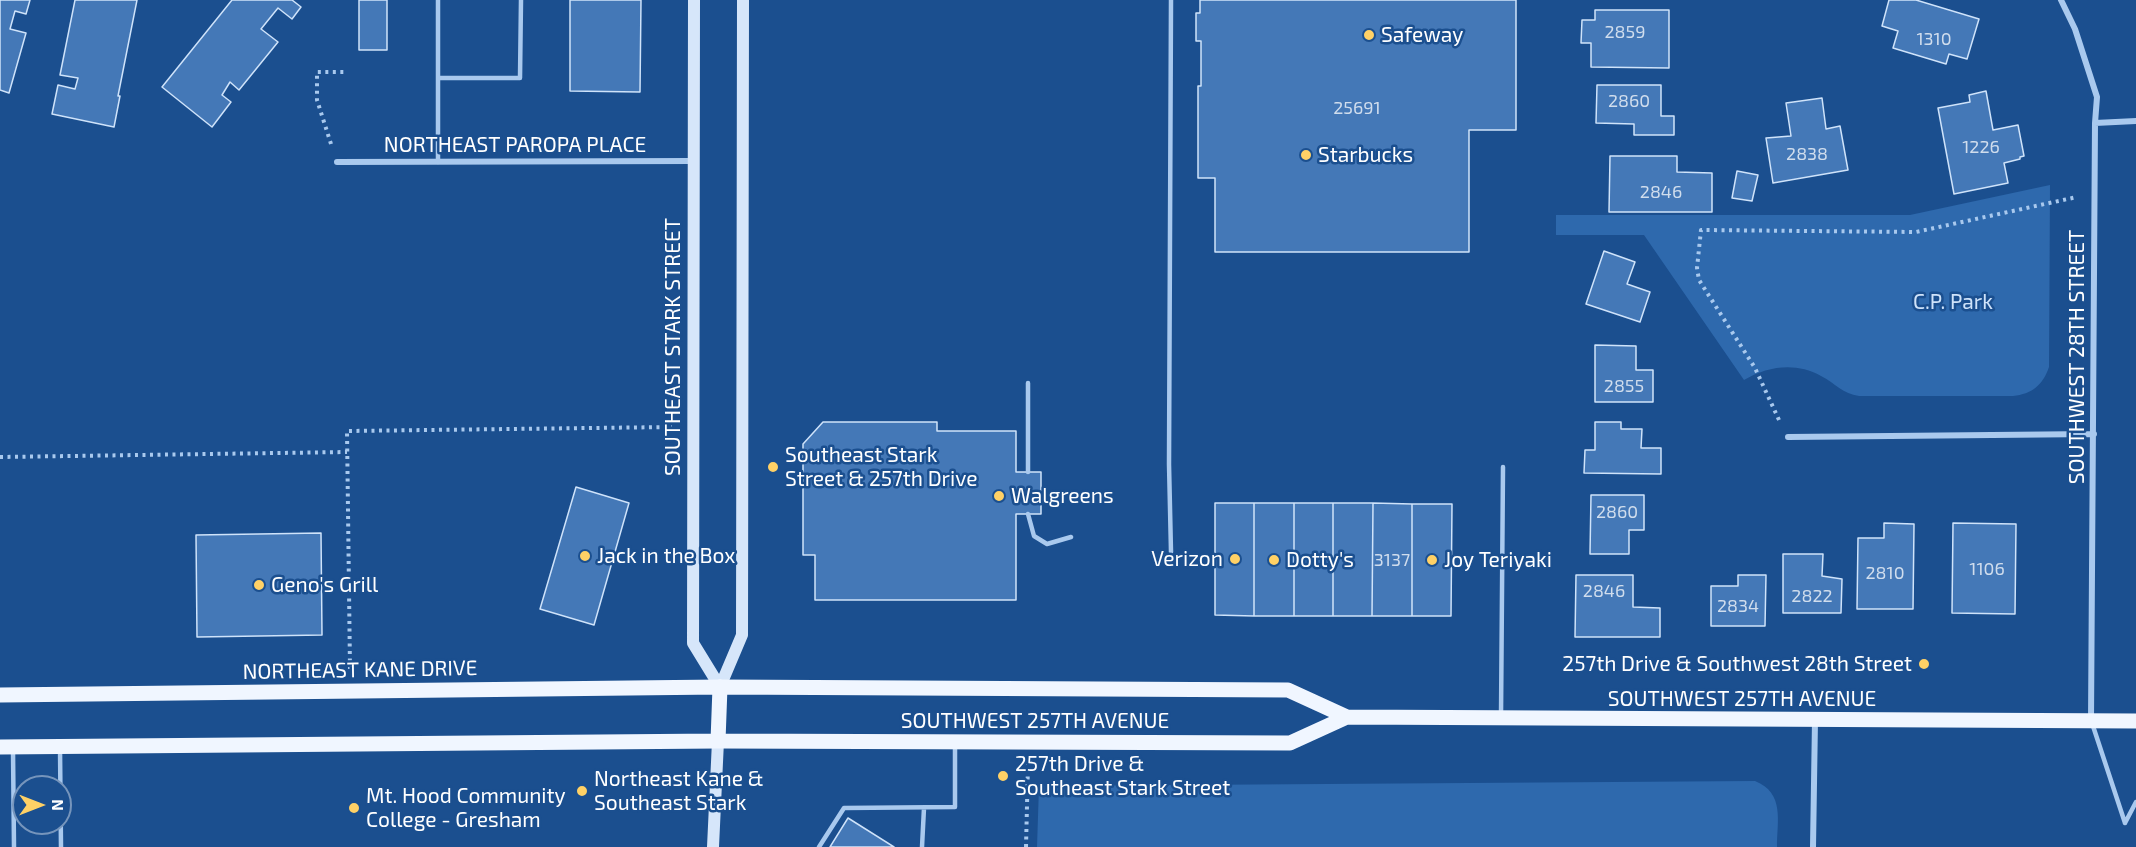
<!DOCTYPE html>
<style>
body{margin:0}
#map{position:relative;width:2136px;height:847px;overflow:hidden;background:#1b4f8f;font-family:"Exo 2",sans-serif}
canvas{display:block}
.north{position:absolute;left:12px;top:775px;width:60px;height:60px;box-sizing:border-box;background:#1b4f8f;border:2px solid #7695bc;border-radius:50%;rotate:90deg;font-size:16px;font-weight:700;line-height:24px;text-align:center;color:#fff}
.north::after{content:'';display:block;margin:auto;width:21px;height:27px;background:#ffd166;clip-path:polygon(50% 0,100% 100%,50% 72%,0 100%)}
</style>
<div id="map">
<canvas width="2136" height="847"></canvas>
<div class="north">N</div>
</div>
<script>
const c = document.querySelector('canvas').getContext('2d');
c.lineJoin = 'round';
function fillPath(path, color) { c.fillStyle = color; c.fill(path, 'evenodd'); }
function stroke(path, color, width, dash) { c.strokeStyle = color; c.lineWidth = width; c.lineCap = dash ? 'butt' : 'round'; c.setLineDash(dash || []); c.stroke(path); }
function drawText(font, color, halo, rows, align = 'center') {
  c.font = font + ' "Exo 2",sans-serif'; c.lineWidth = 5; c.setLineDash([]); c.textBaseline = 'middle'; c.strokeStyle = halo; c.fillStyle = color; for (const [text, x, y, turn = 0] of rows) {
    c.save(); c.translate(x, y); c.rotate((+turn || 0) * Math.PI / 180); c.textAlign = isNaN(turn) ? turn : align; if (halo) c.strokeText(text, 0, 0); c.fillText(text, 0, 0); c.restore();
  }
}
fillPath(new Path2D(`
 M2050 185 2049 367C2043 385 2032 394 2013 396H1859C1843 394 1835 383 1821 376 1796 362 1768 366 1744 380L1644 235H1556V215H1910Z
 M1755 781C1785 793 1777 821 1777 847H1037L1039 786Z`), '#2e69ad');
const building = new Path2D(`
 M0 0H30L26 14 15 11 10 29 26 33 9 93 0 90Z
 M75 0H137L118 96H120L114 127 52 114 58 85 75 89 78 78 60 75Z
 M232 0H292L301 7 292 19 278 8 261 29 278 42 239 90 230 82 222 95 231 102 212 127 162 87Z
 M359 0H387V50H359Z
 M570 0H641L640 92 570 91Z
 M1200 0H1516V130H1469V252H1215V178H1198V86H1201V41H1196V13H1200Z
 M1889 0H1916L1979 19 1967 59 1949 54 1946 64 1893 48 1898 31 1882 26Z
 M1595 10H1669V68L1591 67V43H1581L1582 20H1595Z
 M1597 85H1661V116H1674V135H1634V124L1596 123Z
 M1986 91 1993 130 2018 125 2024 156 2020 157V159L2004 163 2008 183 1954 194 1938 108 1970 102 1969 95Z
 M1822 98 1826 129 1840 126 1848 170 1773 183 1766 138 1791 136 1786 103Z
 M1610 156H1677V172L1712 173V212H1609Z
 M1737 171 1758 175 1752 201 1732 198Z
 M1604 251 1635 262 1627 284 1650 292 1640 322 1586 304Z
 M1595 345 1636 346V370H1653V402H1595Z
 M823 422H937V431H1016V472H1041V514H1016V600H815V555H803V444Z
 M1595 422H1621V429H1642L1641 448H1661V474L1584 473 1585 450H1595Z
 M576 487 629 503 594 625 540 609Z
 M1591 495H1644V530H1629V554H1590Z
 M1215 503H1254V616L1215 615Z
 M1254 503H1294V616H1254Z
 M1294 503H1333V616H1294Z
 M1333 503H1373L1372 616H1333Z
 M1373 503 1412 504V616H1372Z
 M1412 504H1452L1451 616H1412Z
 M1884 523 1914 524 1913 609H1857L1858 538H1884Z
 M1953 523 2016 524 2015 614 1952 613Z
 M321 533 322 635 197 637 196 535Z
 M1783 554H1823L1822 576 1842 579 1841 613H1783Z
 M1576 575H1633V607L1660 608V637H1575Z
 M1738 575H1766L1765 626H1711V586H1738Z
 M848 818 894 847H830Z`);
fillPath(building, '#4478b7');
stroke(building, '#cfe3fa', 1.5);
stroke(new Path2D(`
 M331 144 317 100V72H345
 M1779 420 1755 368 1699 280 1697 268 1701 230 1916 232 2077 197
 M0 457 347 452
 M350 669 347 431 672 427
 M1026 847 1028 764`), '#a9c9ee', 4, [3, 4.5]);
stroke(new Path2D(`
 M1171 0 1169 464 1171 552
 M438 78H520L521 0
 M438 162V0
 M1028 383V472
 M1028 514 1034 536 1047 544 1071 537
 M1501 716 1503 467
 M2092 723 2125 823
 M60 748 61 847
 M13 750 14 847
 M2125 823 2136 802
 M819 847 844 808 955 807V745
 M922 847 924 808`), '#a9c9ee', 4.5);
stroke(new Path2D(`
 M2061 0 2075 29 2097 97 2095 123 2091 720
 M2095 123 2136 121
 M337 162 693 161
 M1788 437 2094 434
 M1813 847 1815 720`), '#a9c9ee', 6);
stroke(new Path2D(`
 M694 0 693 643 720 687
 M720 687 742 635 743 0
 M713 847 718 741`), '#d6e6fa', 12);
stroke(new Path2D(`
 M0 695 720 687 1288 690 1347 717
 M718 741 720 687
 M0 747 718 741 1290 743 1347 717 2136 721`), '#f0f6ff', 15);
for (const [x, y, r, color] of [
 [1369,35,6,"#ffd166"],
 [1306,155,6,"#ffd166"],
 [773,467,6,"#ffd166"],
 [999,496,6,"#ffd166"],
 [585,556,6,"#ffd166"],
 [1235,559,6,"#ffd166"],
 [1274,560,6,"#ffd166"],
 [1432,560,6,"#ffd166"],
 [259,585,6,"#ffd166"],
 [1924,664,6,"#ffd166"],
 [1003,776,6,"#ffd166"],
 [582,791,6,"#ffd166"],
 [354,808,6,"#ffd166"]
]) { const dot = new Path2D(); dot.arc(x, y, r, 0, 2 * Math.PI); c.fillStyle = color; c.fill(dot); stroke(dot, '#1b4f8f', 2); }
drawText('18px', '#d0dded', null, [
 ["2859",1625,32],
 ["1310",1934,39],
 ["2860",1629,101],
 ["25691",1357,108],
 ["1226",1981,147],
 ["2838",1807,154],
 ["2846",1661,192],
 ["2855",1624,386],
 ["2860",1617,512],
 ["3137",1392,560],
 ["1106",1987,569],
 ["2810",1885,573],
 ["2846",1604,591],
 ["2822",1812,596],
 ["2834",1738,606]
]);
drawText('21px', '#fff', '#1b4f8f', [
 ["Safeway",1381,35],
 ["Starbucks",1318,155],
 ["Southeast Stark",785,455],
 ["Street & 257th Drive",785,479],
 ["Walgreens",1011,496],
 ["Jack in the Box",597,556],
 ["Verizon",1223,559,"right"],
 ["Dotty's",1286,560],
 ["Joy Teriyaki",1444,560],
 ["Geno's Grill",271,585],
 ["257th Drive & Southwest 28th Street",1912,664,"right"],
 ["257th Drive &",1015,764],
 ["Southeast Stark Street",1015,788],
 ["Northeast Kane &",594,779],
 ["Southeast Stark",594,803],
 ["Mt. Hood Community",366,796],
 ["College - Gresham",366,820]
], 'left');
drawText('21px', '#fff', '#1b4f8f', [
 ["NORTHEAST PAROPA PLACE",515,145],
 ["SOUTHEAST STARK STREET",673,347,-90],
 ["SOUTHWEST 28TH STREET",2077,357,-90],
 ["NORTHEAST KANE DRIVE",360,670,-1],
 ["SOUTHWEST 257TH AVENUE",1742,699],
 ["SOUTHWEST 257TH AVENUE",1035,721]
]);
drawText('21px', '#cfe3fa', '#1b4f8f', [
 ["C.P. Park",1953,302]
]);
</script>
